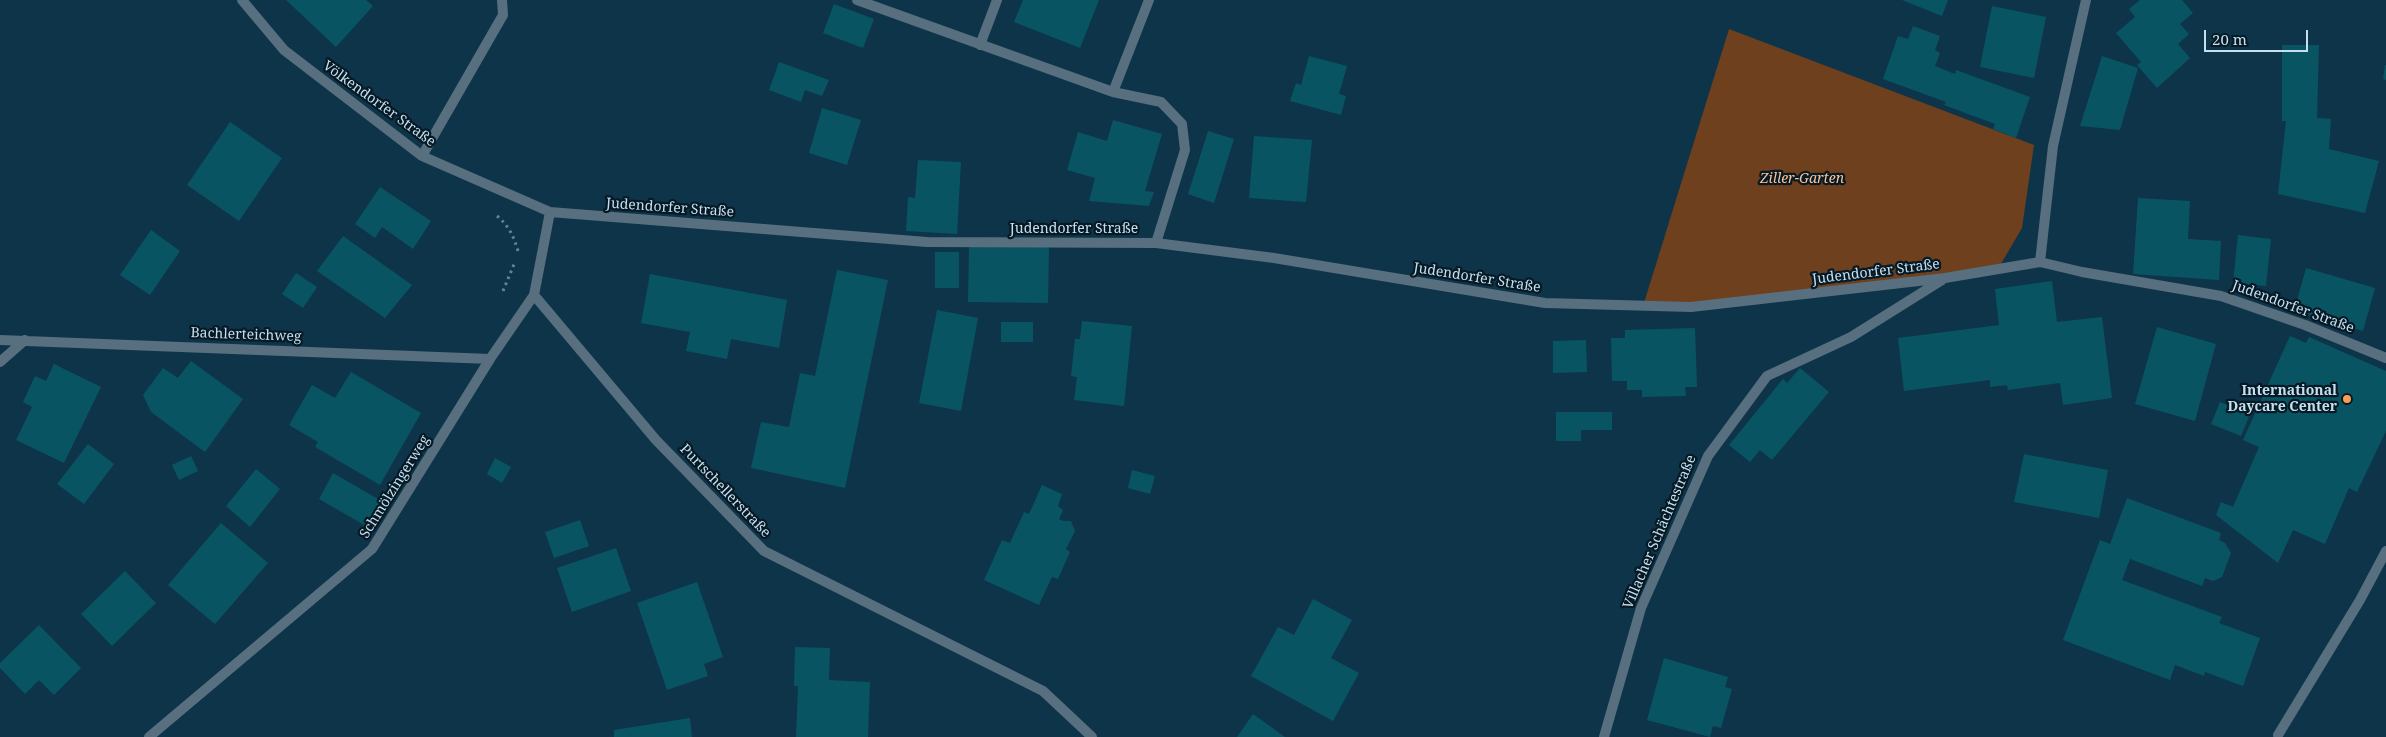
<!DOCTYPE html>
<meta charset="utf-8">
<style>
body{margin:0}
#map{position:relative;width:2386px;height:737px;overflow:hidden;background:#0e3449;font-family:"Noto Serif",serif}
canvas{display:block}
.scale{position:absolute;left:2204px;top:30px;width:104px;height:22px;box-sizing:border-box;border:2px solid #c6dfef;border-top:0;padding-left:6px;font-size:15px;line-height:18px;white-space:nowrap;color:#c6dfef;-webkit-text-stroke:4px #061a26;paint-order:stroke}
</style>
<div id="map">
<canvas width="2386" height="737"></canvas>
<div class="scale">20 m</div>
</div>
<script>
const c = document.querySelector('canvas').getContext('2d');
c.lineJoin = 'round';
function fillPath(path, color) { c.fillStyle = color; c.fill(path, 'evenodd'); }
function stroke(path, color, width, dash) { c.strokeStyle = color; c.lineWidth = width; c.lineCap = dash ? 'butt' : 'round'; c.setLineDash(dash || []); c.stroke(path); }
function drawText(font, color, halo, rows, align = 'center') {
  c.font = font + ' "Noto Serif",serif'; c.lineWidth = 4.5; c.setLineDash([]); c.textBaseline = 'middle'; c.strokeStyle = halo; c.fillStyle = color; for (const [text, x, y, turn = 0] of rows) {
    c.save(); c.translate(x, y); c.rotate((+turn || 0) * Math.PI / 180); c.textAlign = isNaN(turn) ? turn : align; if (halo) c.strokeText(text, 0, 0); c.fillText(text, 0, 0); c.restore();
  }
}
fillPath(new Path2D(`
 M1729 29 2034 145 2022 228 1998 269 1773 298 1643 306Z`), '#6e401d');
fillPath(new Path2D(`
 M286 0H366L373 6 336 47Z
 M1023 0H1099L1080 48 1014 22Z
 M1902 0H1948L1942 16Z
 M2140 0H2182L2193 13 2180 24 2189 34 2178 44 2190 58 2157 88 2137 65 2141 62 2116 33 2135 17 2129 9Z
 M834 4 874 19 863 48 823 33Z
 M1992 6 2046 17 2034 78 1980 67Z
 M1913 26 1940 36 1935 50 1940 53 1935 66 1955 74 1956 70 2030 97 2016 138 1993 129 1995 124 1944 105 1946 102 1883 79 1898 36 1908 39Z
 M2282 45H2319L2317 118 2331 119 2329 149 2379 161 2365 213 2278 194 2286 121H2282Z
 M1309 56 1347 66 1339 94 1346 96 1341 115 1290 101 1296 83 1301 85Z
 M2102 56 2138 68 2120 130 2080 126Z
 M779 62 829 80 822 96 805 90 801 102 769 90Z
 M2385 65H2386V80L2383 79Z
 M822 108 861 120 847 165 809 153Z
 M1113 120 1162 134 1145 191 1154 192 1149 206 1089 201 1095 178 1067 170 1078 132 1107 141Z
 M230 122 282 158 239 221 187 185Z
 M1208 131 1234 139 1214 203 1188 194Z
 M1254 136 1312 140 1306 202 1249 198Z
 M918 160 961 162 957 234 906 231 908 197 915 198Z
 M380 187 431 221 413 249 382 227 375 238 355 224Z
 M2138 198 2190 201 2188 239 2221 241 2219 280 2133 274Z
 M151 230 180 251 150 295 120 275Z
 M2238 235 2271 239 2266 286 2233 283Z
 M343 236 412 285 385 318 317 271Z
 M969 247H1049L1048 303 968 302Z
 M935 252H959V288H935Z
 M2306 268 2375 288 2363 331 2294 311Z
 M837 270 888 280 845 488 751 468 761 422 789 427 800 373 815 376Z
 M296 273 317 287 303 308 282 294Z
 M650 274 787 300 779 348 731 339 727 359 686 351 690 332 641 323Z
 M2052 281 2057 322 2102 317 2112 398 2063 405 2060 383 2008 390 2007 385 1990 387V380L1904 391 1898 338 1999 325 1995 289Z
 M937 310 978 318 961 411 919 403Z
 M1082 321 1132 326 1124 406 1074 400 1077 377 1071 376 1075 339H1080Z
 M1001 322H1033V342H1001Z
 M2157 327 2216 344 2195 421 2135 404Z
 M1695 328 1697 387H1685L1686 396 1642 397V390H1627V381H1612L1611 338H1625V330Z
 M2290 336 2306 343 2309 337 2386 371V431L2357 492 2349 488 2325 544 2293 530 2278 563 2216 515 2221 502 2233 507 2259 447 2243 440Z
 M1586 340 1587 372 1553 373V341Z
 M191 361 243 399 205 452 151 412 143 395 163 368 178 378Z
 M54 364 101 387 64 463 16 440 32 407 23 402 35 376 46 381Z
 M1800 368 1829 392 1772 460 1760 450 1750 462 1729 445 1783 379 1787 383Z
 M351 372 421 413 380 485 315 447 318 442 289 425 312 385 335 398Z
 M2220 402 2250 414 2241 436 2211 424Z
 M1556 412H1612V430H1581V441H1556Z
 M88 444 114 464 84 504 57 484Z
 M2024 454 2108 470 2099 518 2014 502Z
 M191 456 198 471 179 480 172 465Z
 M495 458 511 467 502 483 487 474Z
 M256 469 280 489 250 527 226 506Z
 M1132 470 1155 476 1150 494 1128 488Z
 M333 473 385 503 371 529 319 499Z
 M1042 485 1062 494 1058 506 1063 510 1059 519 1063 521H1071L1075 531 1066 549 1070 552 1058 579 1052 577 1039 605 984 580 1002 540 1010 543 1024 512 1029 514Z
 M2127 498 2221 533 2219 540 2225 543 2231 553 2222 577 2213 581 2205 578 2202 586 2130 559 2122 580 2222 617 2219 623 2260 638 2243 686 2205 672 2204 676 2175 665 2170 680 2063 640 2100 540 2110 544Z
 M580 520 589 546 554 558 545 532Z
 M221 523 268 563 215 624 168 585Z
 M616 548 631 591 572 612 557 568Z
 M125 571 156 603 112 646 81 614Z
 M697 582 723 657 704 664 708 676 667 690 637 603Z
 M1313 599 1352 620 1331 658 1359 673 1333 721 1251 676 1278 627 1294 635Z
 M39 625 81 668 54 695 39 680 25 694 0 668V663Z
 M795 647 830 648 829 680 870 682 868 737H796L798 686H794Z
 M1664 658 1728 677 1725 687 1732 689 1721 728 1713 726 1710 737 1647 720Z
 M1253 714 1285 737H1237Z
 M690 718 692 737H614V730Z`), '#095463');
stroke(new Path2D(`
 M497 216C509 226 514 237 518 251
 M503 291 515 262`), '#638396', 3, [2.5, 4]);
stroke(new Path2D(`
 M857 0 1113 92 1161 102 1182 124 1185 150 1156 243
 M980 45 997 0
 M1113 92 1149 0
 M2278 735 2360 600 2386 551`), '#576f7e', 10);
stroke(new Path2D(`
 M242 0 284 50 422 156 550 212 927 242 1156 243 1274 258 1545 303 1691 307 1945 278 2040 262 2082 272 2221 296 2305 325 2386 358
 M422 156 503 15 502 0
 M550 212 534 295 656 440 764 551 1043 691 1092 737
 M2040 262 2053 146 2086 0
 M0 340 490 359
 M0 362 25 340
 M149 737 372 549 490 359 534 295
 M1604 737 1641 608 1708 456 1767 376 1851 337 1942 280`), '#576f7e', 10);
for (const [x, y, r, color] of [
 [2347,399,5,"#fc9d53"]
]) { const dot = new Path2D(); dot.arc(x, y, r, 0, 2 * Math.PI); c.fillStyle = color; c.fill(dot); stroke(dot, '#061a26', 2); }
drawText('14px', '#c6dfef', '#061a26', [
 ["Völkendorfer Straße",379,104,36],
 ["Judendorfer Straße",670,208,4],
 ["Judendorfer Straße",1074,229],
 ["Judendorfer Straße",1876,272,-7],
 ["Judendorfer Straße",1477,278,9],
 ["Judendorfer Straße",2293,307,20],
 ["Bachlerteichweg",246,335,2],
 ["Schmölzingerweg",395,487,-58],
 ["Purtschellerstraße",725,491,46],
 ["Villacher Schächtestraße",1660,532,-67]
]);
drawText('italic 14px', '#fec297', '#061a26', [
 ["Ziller-Garten",1802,179]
]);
drawText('bold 14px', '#c6dfef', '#061a26', [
 ["International",2337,391],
 ["Daycare Center",2337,407]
], 'right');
</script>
